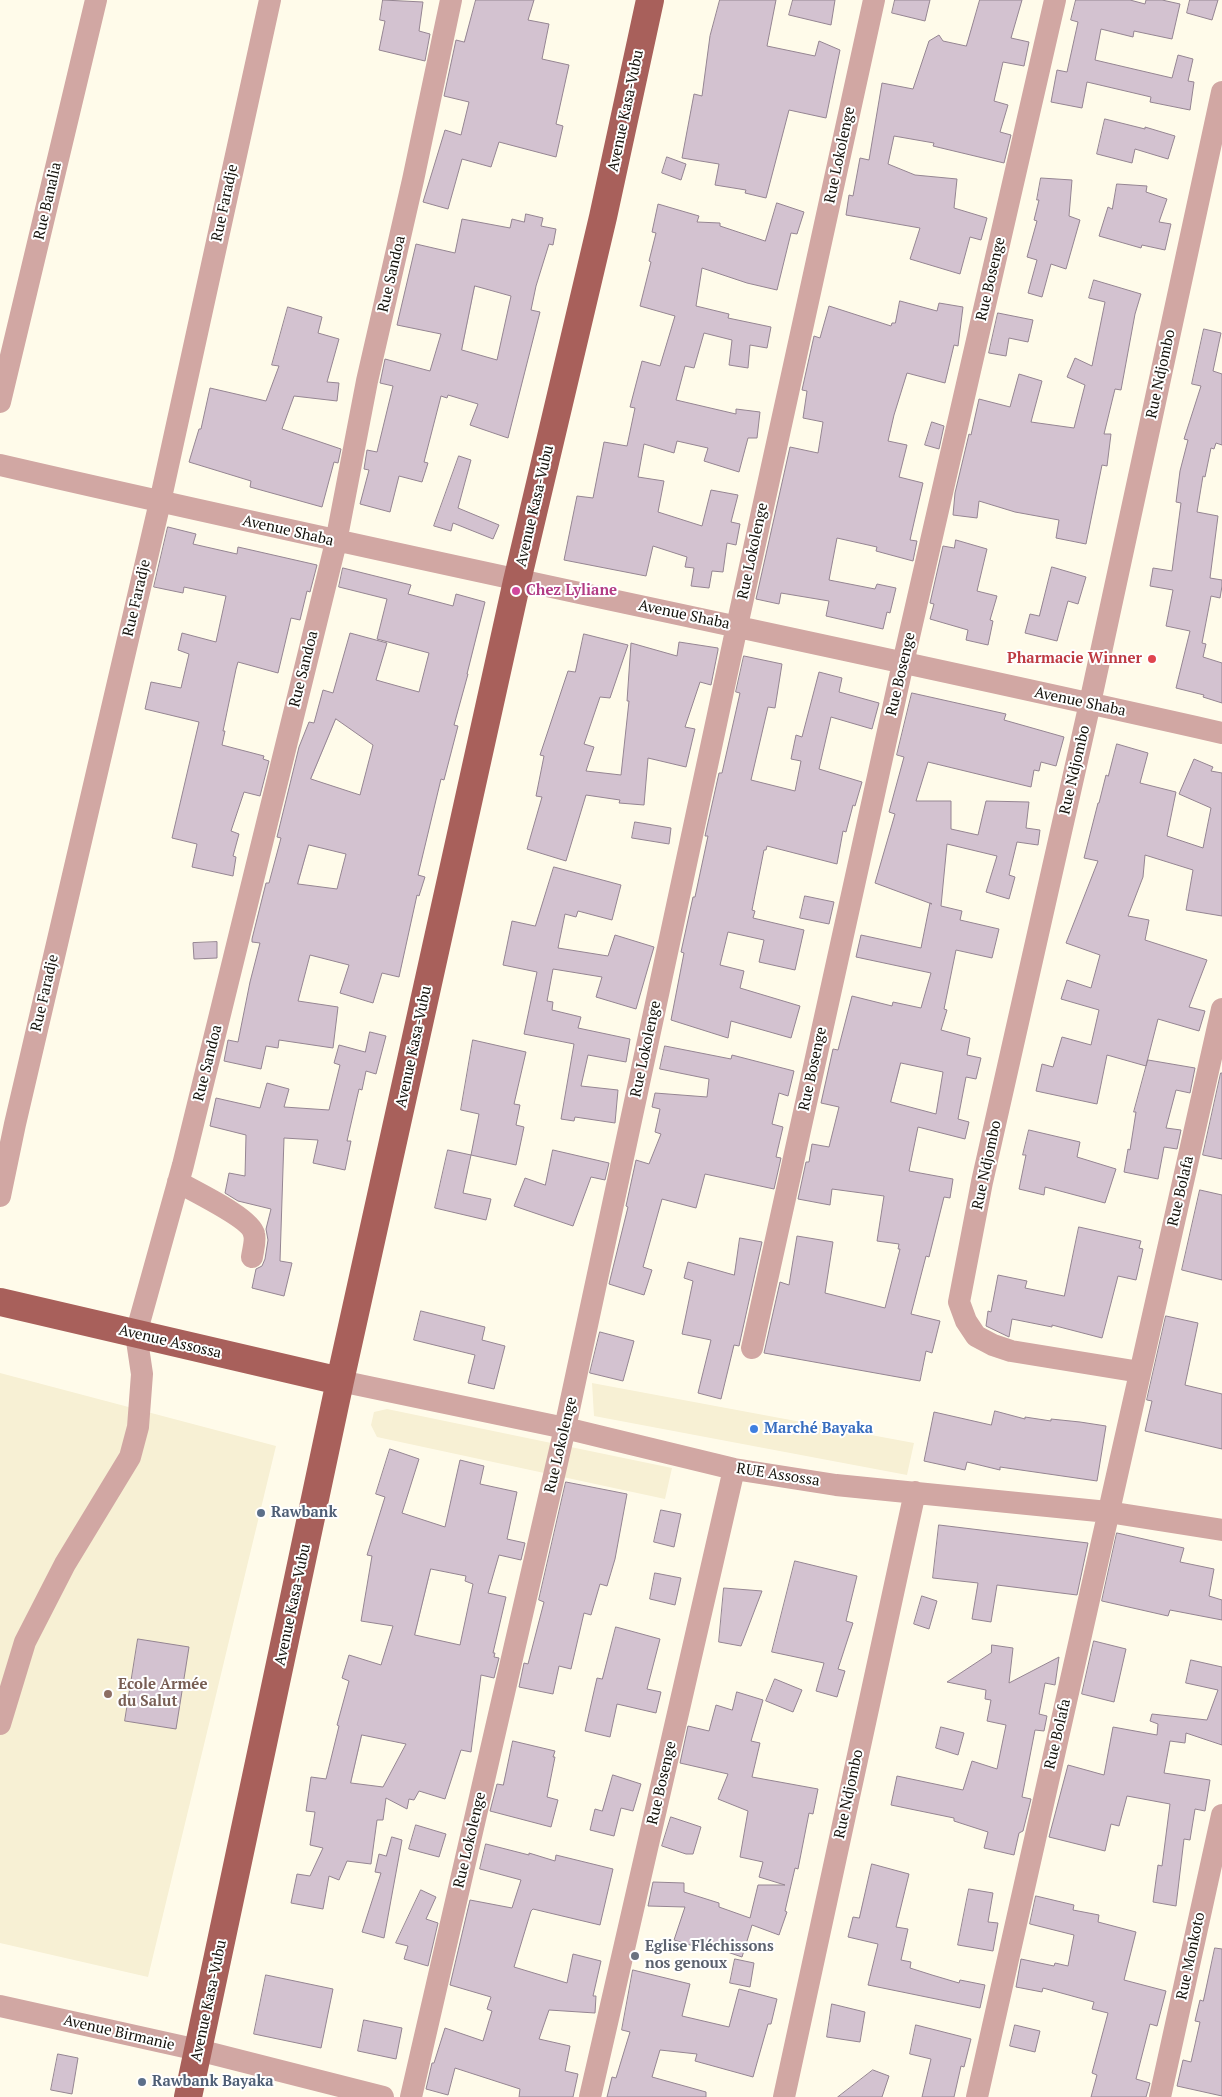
<!DOCTYPE html>
<meta charset="utf-8">
<style>
body{margin:0}
canvas{display:block;background:#fffbea}
</style>
<canvas width="1222" height="2097"></canvas>
<script>
const c = document.querySelector('canvas').getContext('2d');
c.lineJoin = 'round';
function fillPath(path, color) { c.fillStyle = color; c.fill(path, 'evenodd'); }
function stroke(path, color, width, dash) { c.strokeStyle = color; c.lineWidth = width; c.lineCap = dash ? 'butt' : 'round'; c.setLineDash(dash || []); c.stroke(path); }
function drawText(font, color, halo, rows, align = 'center') {
  c.font = font + ' "PT Serif",serif'; c.lineWidth = 4; c.setLineDash([]); c.textBaseline = 'middle'; c.strokeStyle = halo; c.fillStyle = color; for (const [text, x, y, turn = 0] of rows) {
    c.save(); c.translate(x, y); c.rotate((+turn || 0) * Math.PI / 180); c.textAlign = isNaN(turn) ? turn : align; if (halo) c.strokeText(text, 0, 0); c.fillText(text, 0, 0); c.restore();
  }
}
fillPath(new Path2D(`
 M0 1373 276 1446 148 1977 0 1943Z
 M592 1383 914 1443 907 1475 594 1416Z
 M387 1409 672 1468 665 1499 377 1437 371 1425 374 1412Z`), '#f7f0d4');
const building = new Path2D(`
 M383 0 423 2 419 31 430 34 425 61 379 50 385 21 380 20Z
 M476 0H534L528 20 549 24 542 59 569 65 556 124 563 126 556 157 499 142 491 167 462 159 448 209 423 202 445 130 461 135 469 102 444 96 456 40 464 42Z
 M720 0H776L767 46 815 56 819 41 840 50 826 118 789 110 766 198 745 193 746 190 715 185 719 164 682 158 694 94 702 96 710 36Z
 M793 0H835L831 25 789 15Z
 M895 0H930L925 21 892 13Z
 M980 0H1022L1011 38 1029 42 1024 66 1003 62 994 101 1008 105 1000 132 1011 135 1004 163 933 146 934 143 894 136 888 164 915 175 957 179 954 208 987 218 981 240 970 237 960 274 910 259 920 228 846 215 849 195 853 196 860 158 869 160 882 83 913 89 929 41 939 35 943 41 966 46Z
 M1076 0H1130L1145 4 1146 0H1162L1180 4 1172 39 1134 31 1133 37 1101 29 1095 60 1172 78 1178 55 1193 59 1188 81 1194 82 1190 110 1150 102 1151 97 1087 82 1082 108 1051 102 1057 70 1067 72 1078 22 1071 20Z
 M1190 0H1218L1212 20 1187 13Z
 M1105 119 1145 129V127L1175 136 1168 159 1135 149 1132 163 1097 154Z
 M667 157 686 164 681 180 662 173Z
 M1041 178 1072 180 1069 216 1080 220 1066 269 1051 264 1042 297 1028 293 1037 260 1027 257 1037 221 1034 220 1039 200H1037Z
 M1117 184 1147 186 1146 192 1167 199 1159 222 1171 224 1165 250 1142 245 1141 248 1099 236 1108 207 1112 209Z
 M777 203 804 212 797 234 791 233 777 290 747 283 702 268 696 306 729 314 728 318 771 327 767 348 750 345 748 368 729 365 732 340 704 333 694 368 685 366 676 400 736 414V409L760 412 757 438H748L739 472 704 461 708 448 677 441 674 453 644 444 638 477 664 481 658 512 702 526 711 490 738 495 731 522 740 524 736 545 727 543 723 572 712 571 709 588 691 586 694 568 685 567 687 557 653 546 646 576 564 560 577 496 593 498 604 442 627 446 635 408 630 407 642 361 660 366 675 316 640 306 651 262 649 261 656 233 652 232 658 204 699 216 697 222 720 223V226L765 241Z
 M526 214 543 218 541 226 556 229 553 245 549 244 536 286 531 310 540 312 508 438 470 425 478 404 448 395 447 398 441 396 424 462 428 463 422 482 399 476 390 512 360 504 369 470 364 469 367 450 377 452 393 386 380 383 385 359 430 371 441 334 397 325 416 244 455 253 462 219 510 228 512 219 524 222ZM475 286 511 296 497 360 462 350Z
 M1094 280 1141 294 1135 314 1121 390 1115 389 1104 434H1111L1107 466 1102 465 1086 544 1056 538 1059 520 1015 512 979 501 977 518 953 515 955 493 969 434 971 435 979 399 1010 407 1019 374 1042 381 1031 422 1074 428 1085 385 1067 377 1075 358 1092 366 1105 302 1089 298Z
 M900 301 937 311 939 303 963 307 958 346 954 345 945 383 907 373 894 415 888 441 907 445 899 477 923 483 910 540 917 541 913 561 876 551 877 547 837 538 829 580 875 589 877 584 896 588 890 613 887 612 883 629 826 616 829 601 781 593 779 604 756 599 790 447 818 453 823 422 803 418 807 391 802 390 814 336 820 338 829 306 891 326 892 323H895Z
 M288 307 322 317 318 333 339 339 327 382 339 383 337 401 294 396 282 429 341 449 338 463 334 462 322 507 250 487 251 481 189 462 199 429H201L210 388 266 401 279 366 272 365Z
 M998 313 1033 320 1028 342 1009 338 1006 356 989 353Z
 M1204 329 1221 333 1213 371 1222 374V445L1216 443 1214 449 1211 448 1205 477 1203 476 1197 512 1218 516 1210 578 1222 580V586L1220 598 1211 596 1202 643 1206 644 1203 657 1222 663V703L1203 697 1204 695 1176 688 1190 631 1166 626 1173 590 1150 586 1153 568 1172 571 1181 503 1176 502 1180 471 1188 440 1184 439 1201 386 1192 384Z
 M932 422 944 426 939 449 925 445Z
 M459 456 471 460 458 508 499 525 493 539 453 523 451 531 434 526Z
 M168 527 196 534 193 544 237 554 238 547 317 565 310 592 307 591 300 620 291 618 278 673 238 662 236 669 223 731H225L222 745 264 756 263 759 269 761 260 796 244 792 231 831 239 834 233 856 236 857 233 876 192 867 197 844 172 838 199 722 145 709 151 682 181 688 189 654 178 650 182 633 216 642 226 596 184 587 183 593 154 587Z
 M956 540 987 549 977 591 997 596 990 620 993 621 988 645 966 640 968 630 930 619 934 604 930 603 943 546 954 548Z
 M1052 567 1086 577 1078 604 1068 601 1057 641 1025 633 1030 614 1039 616Z
 M343 568 411 585 408 594 453 606 456 594 485 602 467 674H468L454 725 458 726 444 780 441 779 418 875 425 877 419 896 417 895 399 977 382 973 373 1003 340 993 349 965 310 955 298 1001 338 1007 333 1048 279 1040 278 1048 266 1046 261 1069 224 1061 228 1040 238 1042 250 982 260 943 252 942V939L266 883H269L281 838 277 837 299 747 309 722 314 723 323 690 333 693 350 633 387 643 376 680 419 692 429 653 377 639 387 599 339 587ZM336 719 373 745 360 795 311 779ZM309 845 346 854 337 889 298 884Z
 M584 634 628 645 610 698 600 697 584 744 594 747 586 771 621 775 629 701H627L631 643 677 656 679 642 718 648V650L711 685 700 682 685 727 695 729 686 767 648 758 644 805 619 803 620 800 586 795 566 861 527 849 542 797 536 796 544 756 540 755 568 671 575 672Z
 M744 656 782 664 775 708 768 707 751 780 795 791 801 761 791 759 796 735 802 737 819 672 842 678 839 692 879 703 872 729 831 717 819 769 862 782 855 806 853 805 846 832 843 831 837 864 767 846 766 850H764L752 910 755 911 753 918 804 930 795 970 759 962 764 940 728 932 720 965 744 971 740 988 800 1006 791 1038 731 1021 728 1038 671 1020 684 953 681 952 693 897H695L708 836H705L719 773H722L740 693 736 692Z
 M912 693 1006 714 1004 720 1064 737 1056 766 1041 762 1039 771 1034 770 1031 787 928 762 916 801H951V829L978 835 986 801 1029 802 1026 828 1040 830 1038 845 1017 842 1009 875 1015 877 1009 899 986 892 997 856 947 844 941 906 962 911 960 920 999 929 992 958 956 950 944 1009 947 1010 941 1030 970 1038 967 1055 981 1058 976 1079 966 1077 958 1119 969 1122 965 1139 918 1127 909 1171 953 1179 950 1198 944 1197 929 1257 926 1256 911 1314 940 1321 932 1353 926 1351 920 1381 764 1353 780 1282 789 1285 797 1236 833 1242 825 1293 885 1308 900 1249H898L899 1244 877 1241 884 1196 832 1189 830 1205 798 1199 806 1162H809L812 1144 829 1147 839 1107 821 1103 833 1049 838 1050 852 996 892 1006 893 1002 921 1008 931 973 856 957 861 935 921 948 930 903 932 904 875 883 895 814 889 812 904 757 897 755ZM901 1063 943 1072 936 1114 891 1102Z
 M1117 744 1148 753 1140 783 1176 792 1167 836 1203 848 1211 808 1179 794 1194 759 1213 767 1211 771 1222 773V916L1186 910 1193 870 1145 855 1143 877 1128 916 1149 920 1145 940 1207 960 1189 1007 1205 1011 1199 1031 1158 1019 1146 1066 1107 1055 1097 1104 1036 1091 1042 1064 1053 1067 1062 1037 1091 1045 1099 1010 1061 999 1067 980 1091 988 1100 955 1066 943 1098 861 1084 858 1098 803H1099L1106 775 1108 776Z
 M635 822 671 828 669 844 632 838Z
 M554 867 621 885 612 920 578 911 576 917 565 914 558 948 608 956 615 935 654 947 636 1009 596 997 602 977 553 969 547 1001 553 1002 552 1010 581 1017 578 1028 630 1039 626 1062 588 1055 581 1086 618 1090 615 1123 575 1117 574 1121 561 1119 574 1044 524 1034 537 972 503 965 512 921 535 926Z
 M805 896 834 902 829 924 800 918Z
 M217 942V958L194 959 193 943Z
 M370 1032 386 1036 376 1074 366 1071 362 1090 359 1089 347 1141H351L345 1170 313 1163 318 1140 284 1138 280 1261 292 1263 284 1296 252 1288 256 1269 262 1266 265 1259 268 1240 266 1229 271 1209 238 1201 225 1193 229 1173 245 1176 246 1135 210 1126 216 1098 260 1108 267 1083 289 1089 284 1107 329 1110 340 1065 334 1063 339 1045 365 1052Z
 M473 1040 526 1052 514 1104 520 1105 516 1125 524 1127 516 1165 471 1155 479 1114 461 1110Z
 M665 1046 731 1059 732 1055 794 1071 788 1096 779 1093 772 1124 783 1127 776 1157 781 1158 774 1189 705 1174 696 1208 662 1199 643 1267 652 1270 644 1295 609 1284 628 1207 626 1206 636 1160 649 1164 661 1134 655 1132 660 1109 652 1107 655 1093 707 1097 709 1079 660 1069Z
 M1148 1060 1195 1068 1190 1093 1176 1090 1166 1128 1181 1130 1177 1149 1164 1147 1158 1179 1124 1172 1128 1149 1130 1150 1136 1112H1134Z
 M1221 1073H1222V1159L1203 1155Z
 M1029 1130 1080 1142 1077 1157 1116 1169 1105 1203 1045 1187 1044 1195 1019 1189 1026 1155H1023Z
 M448 1150 471 1155 463 1193 491 1199 486 1220 435 1208Z
 M553 1150 609 1163 605 1180 591 1177 573 1226 514 1206 525 1178 545 1185Z
 M1200 1190 1222 1195V1280L1182 1270Z
 M1079 1227 1141 1241 1139 1248 1143 1249 1136 1280 1118 1276 1102 1338 1052 1325V1327L1012 1319 1009 1337 986 1326 988 1311 991 1312 998 1275 1027 1281 1025 1288 1064 1296Z
 M740 1238 762 1242 739 1346 734 1345 721 1399 698 1393 711 1340 682 1334 693 1281 684 1278 688 1262 734 1275Z
 M421 1311 485 1327 482 1340 505 1346 494 1389 468 1383 475 1355 414 1340Z
 M1166 1316 1198 1323 1185 1385 1222 1394V1449L1145 1431 1152 1401 1147 1400Z
 M600 1332 634 1341 623 1381 590 1373Z
 M995 1411 1025 1419V1417L1051 1421V1419L1080 1422 1106 1426 1097 1481 1000 1467V1470L967 1462 965 1470 924 1461 934 1412 991 1425Z
 M390 1449 419 1459 402 1513 445 1527 460 1460 484 1466 480 1484 517 1492 507 1539 525 1543 521 1560 499 1555 488 1593 506 1597 493 1653H495L494 1657 499 1658 494 1678 481 1675 471 1752 461 1750 445 1799 419 1791 414 1800 409 1799 407 1809 386 1798 383 1820H377L371 1864 347 1861 339 1880 329 1876 323 1909 291 1903 297 1874 310 1876 323 1848 310 1845 315 1812 306 1811 311 1777 326 1779 339 1726 337 1725 349 1681 342 1678 349 1655 381 1665 393 1626 361 1621 372 1556 367 1555 385 1497 376 1494ZM431 1569 466 1576 465 1581 473 1584 460 1645 415 1635ZM362 1735 406 1744 383 1787 351 1783Z
 M566 1482 627 1494 615 1559 607 1586 600 1584 591 1615 584 1613 571 1669 559 1666 553 1694 519 1687 524 1663 528 1664 544 1602 539 1600Z
 M661 1510 681 1514 674 1547 654 1542Z
 M939 1525 1088 1543 1077 1595 997 1585 991 1622 972 1619 978 1583 933 1578Z
 M1117 1533 1184 1548 1180 1562 1214 1569 1209 1596 1222 1600V1620L1170 1610 1168 1616 1102 1601Z
 M795 1561 857 1576 846 1621 853 1623 838 1669 845 1671 837 1697 816 1691 824 1663 772 1652Z
 M655 1573 681 1578 675 1605 650 1599Z
 M724 1588 762 1591 741 1646 719 1642Z
 M922 1596 937 1601 929 1629 914 1624Z
 M616 1627 660 1639 647 1689 661 1692 656 1713 617 1704 610 1737 585 1731 597 1678 602 1679Z
 M138 1639 189 1647 176 1729 125 1721Z
 M1094 1641 1126 1649 1114 1702 1082 1694Z
 M992 1645 1013 1648 1009 1683 1059 1657 1055 1685 1045 1683 1039 1714 1047 1716 1044 1731 1035 1730 1022 1797 1031 1799 1023 1831 1019 1833 1014 1855 984 1848 988 1832 954 1821V1818L891 1805 897 1776 963 1790 972 1761 997 1769 1006 1725 987 1721 991 1700 985 1699 986 1690 947 1682 991 1653Z
 M1191 1660 1222 1667V1745L1186 1733 1185 1743 1170 1741 1164 1773 1210 1780 1205 1811 1195 1809 1190 1840 1184 1839 1176 1906 1153 1902 1158 1865 1162 1866 1170 1804 1127 1796 1119 1826 1111 1824 1105 1851 1049 1837 1068 1765 1104 1775 1113 1727 1157 1735 1158 1724 1150 1721 1152 1714 1207 1720 1218 1690 1186 1683Z
 M775 1679 802 1690 793 1712 766 1701Z
 M737 1692 763 1700 751 1741 760 1743 752 1777 818 1789 813 1814 809 1813 798 1869 795 1868 785 1911 787 1912 779 1935 752 1925 742 1957 701 1943 700 1948 674 1940 685 1907 648 1906 653 1882 684 1883V1892L719 1903V1907L750 1918 758 1885H785L759 1877 763 1862 740 1857 748 1811 718 1799 728 1774 680 1763 688 1726 709 1731 716 1705 732 1710Z
 M941 1727 964 1733 958 1755 936 1748Z
 M513 1741 555 1751 553 1757H555L547 1797 558 1800 551 1827 490 1811 497 1784 503 1785Z
 M613 1775 641 1784 633 1811 621 1808 614 1836 590 1830 595 1809 602 1811Z
 M671 1817 701 1827 693 1854H686L662 1846Z
 M416 1825 446 1834 439 1857 409 1849Z
 M392 1837 402 1840 384 1938 362 1932 381 1873 375 1872 379 1854 386 1856Z
 M486 1844 529 1855V1853L555 1861 556 1855 613 1869 600 1925 533 1909 531 1911 514 1967 567 1983 573 1954 601 1961 593 1996H596L595 2013 549 2010 539 2039 570 2046 565 2071 578 2074 573 2097H519L520 2089 455 2068 448 2095 426 2089 432 2063H434L445 2028 483 2041 492 2011 487 2009 491 1997 450 1985 470 1900 512 1908 521 1880 480 1869Z
 M872 1864 909 1874 896 1927 908 1929 901 1960 911 1962 910 1968 932 1975 959 1983 960 1980 985 1985 980 2008 868 1985 878 1944 848 1937 853 1917 859 1918Z
 M969 1889 993 1893 988 1922 998 1923 993 1951 958 1945Z
 M421 1890 436 1897 426 1919 438 1923 428 1966 404 1959 408 1946 396 1943Z
 M1036 1896 1074 1905 1073 1910 1099 1915 1098 1922 1136 1932 1124 1980 1166 1991 1157 2026 1150 2024 1136 2079 1150 2083 1146 2097H1091L1097 2075 1092 2073 1108 2013 1092 2009 1094 2002 1043 1988 1042 1992 1016 1987 1021 1959 1054 1966 1055 1963 1068 1966 1074 1935 1030 1924Z
 M1215 1948 1222 1949V2096L1177 2086 1183 2060 1191 2062 1200 2022 1195 2021 1200 2000 1203 2001Z
 M735 1959 754 1963 750 1987 730 1983Z
 M633 1970 690 1984 682 2016 729 2027 739 1989 777 1999 771 2024H768L753 2077 695 2061 697 2054 660 2050 652 2077 706 2092V2097H607L612 2077 616 2078 630 2032 622 2030Z
 M266 1975 333 1989 321 2048 254 2034Z
 M832 2004 865 2012 860 2042 827 2037Z
 M364 2020 402 2028 396 2059 358 2051Z
 M916 2025 971 2039 964 2067 961 2066 954 2097H922L931 2059 910 2054Z
 M1015 2025 1040 2031 1035 2052 1010 2046Z
 M58 2054 78 2058 72 2094 51 2090Z
 M873 2070 889 2076 882 2097H838Z`);
fillPath(building, '#d3c2d0');
stroke(building, '#958592', 1);
stroke(new Path2D(`
 M0 402 96 0
 M0 465C406 559 815 641 1222 733
 M178 1182C193 1191 251 1218 254 1234 256 1240 253 1250 252 1257
 M0 1196 15 1124 160 502 270 0
 M752 1348 903 663 1055 0
 M1140 1372 1011 1351 993 1345 976 1336 966 1321 959 1302 982 1182 1090 703 1222 92
 M340 1381 565 1428 734 1469 836 1485 1108 1512 1222 1530
 M0 1724 25 1642 65 1564 130 1457 138 1427 142 1374 136 1334 183 1165 336 542 367 381 413 180 451 0
 M0 2006 198 2050 383 2097
 M411 2097 565 1428 737 626 874 0
 M590 2097 734 1469
 M784 2097 915 1492
 M977 2097 1222 1009
 M1160 2097 1222 1815`), '#d1a7a3', 22);
stroke(new Path2D(`
 M0 1302 340 1381
 M188 2097 340 1381 517 581 603 217 650 0`), '#a8605b', 28);
for (const [x, y, r, color] of [
 [516,591,5,"#d1479c"],
 [1152,659,5,"#e0444e"],
 [754,1429,5,"#3f7fe0"],
 [261,1513,5,"#5c6f8a"],
 [108,1694,5,"#8d6e63"],
 [635,1956,5,"#6b7280"],
 [142,2082,5,"#5c6f8a"]
]) { const dot = new Path2D(); dot.arc(x, y, r, 0, 2 * Math.PI); c.fillStyle = color; c.fill(dot); stroke(dot, '#fff', 2); }
drawText('15px', '#13110a', '#fff', [
 ["Avenue Kasa-Vubu",626,111,-78],
 ["Rue Lokolenge",840,155,-78],
 ["Rue Banalia",48,201,-77],
 ["Rue Faradje",225,203,-78],
 ["Rue Sandoa",392,274,-77],
 ["Rue Bosenge",991,279,-77],
 ["Rue Ndjombo",1161,374,-78],
 ["Avenue Kasa-Vubu",535,506,-77],
 ["Avenue Shaba",288,531,13],
 ["Rue Lokolenge",753,551,-78],
 ["Rue Faradje",137,598,-77],
 ["Avenue Shaba",684,615,12],
 ["Rue Sandoa",304,669,-76],
 ["Rue Bosenge",901,674,-77],
 ["Avenue Shaba",1080,702,12],
 ["Rue Ndjombo",1075,770,-77],
 ["Rue Faradje",45,993,-77],
 ["Avenue Kasa-Vubu",414,1047,-78],
 ["Rue Lokolenge",646,1049,-78],
 ["Rue Sandoa",208,1063,-76],
 ["Rue Bosenge",813,1069,-78],
 ["Rue Ndjombo",987,1165,-78],
 ["Rue Bolafa",1181,1191,-77],
 ["Avenue Assossa",170,1342,13],
 ["Rue Lokolenge",561,1445,-77],
 ["RUE Assossa",778,1475,9],
 ["Avenue Kasa-Vubu",293,1605,-78],
 ["Rue Bolafa",1058,1734,-77],
 ["Rue Bosenge",662,1783,-77],
 ["Rue Ndjombo",849,1794,-78],
 ["Rue Lokolenge",470,1840,-77],
 ["Rue Monkoto",1191,1956,-78],
 ["Avenue Kasa-Vubu",209,2001,-78],
 ["Avenue Birmanie",119,2033,13]
]);
drawText('bold 15px', '#b23c85', '#fff', [
 ["Chez Lyliane",526,591]
], 'left');
drawText('bold 15px', '#be3a42', '#fff', [
 ["Pharmacie Winner",1142,659]
], 'right');
drawText('bold 15px', '#366cbe', '#fff', [
 ["Marché Bayaka",764,1429]
], 'left');
drawText('bold 15px', '#4e5e75', '#fff', [
 ["Rawbank",271,1513],
 ["Rawbank Bayaka",152,2082]
], 'left');
drawText('bold 15px', '#785e54', '#fff', [
 ["Ecole Armée",118,1685],
 ["du Salut",118,1702]
], 'left');
drawText('bold 15px', '#5b616d', '#fff', [
 ["Eglise Fléchissons",645,1947],
 ["nos genoux",645,1964]
], 'left');
</script>
